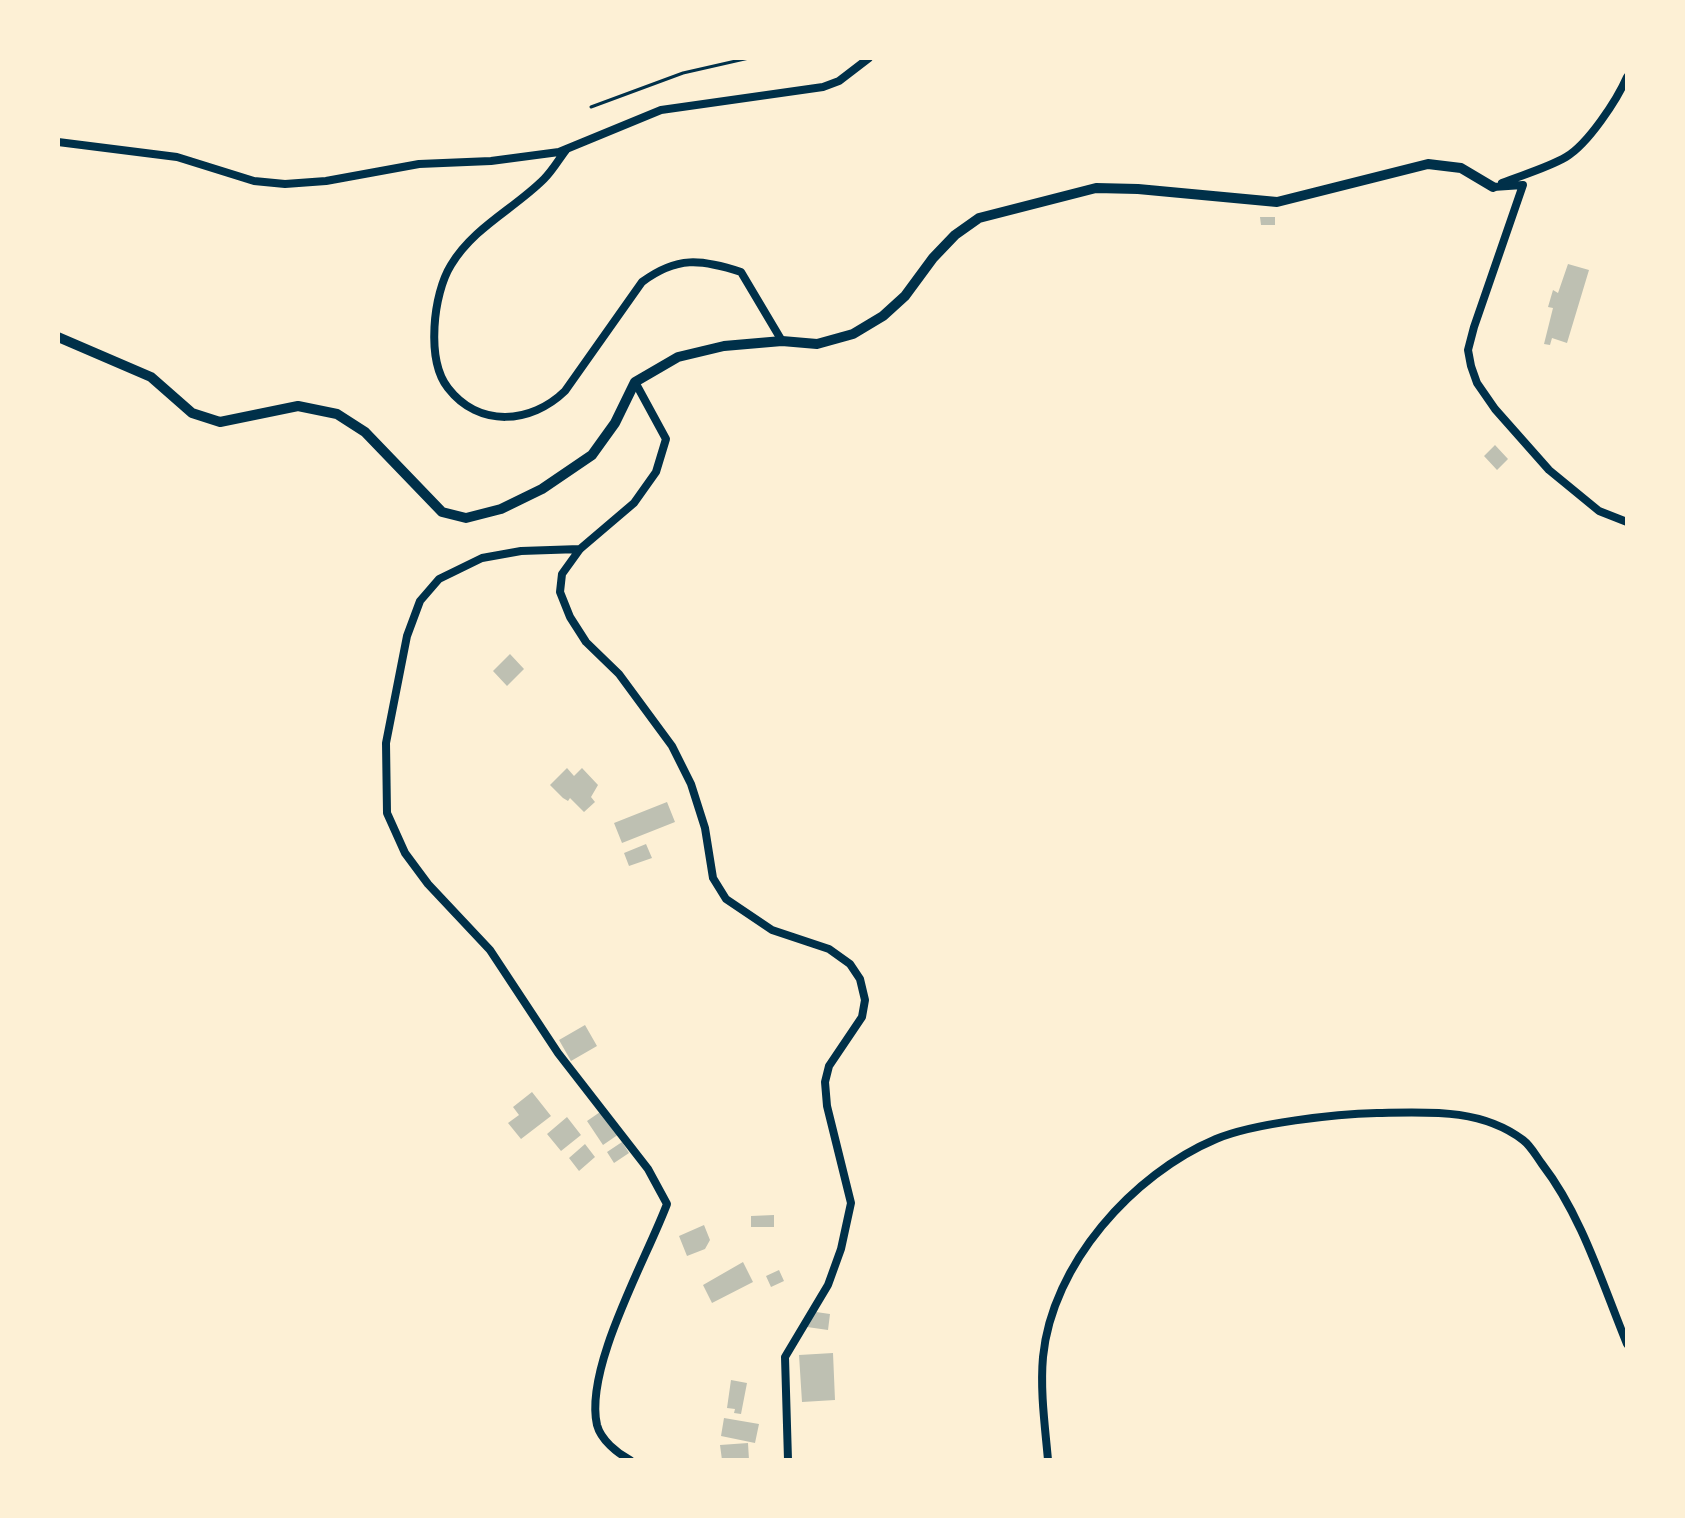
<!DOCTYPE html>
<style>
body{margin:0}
#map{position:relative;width:1685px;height:1518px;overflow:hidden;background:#fdf0d5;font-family:Raleway,sans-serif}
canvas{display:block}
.frame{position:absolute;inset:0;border:60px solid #fdf0d5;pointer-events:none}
</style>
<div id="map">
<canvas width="1685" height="1518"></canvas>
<div class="frame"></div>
</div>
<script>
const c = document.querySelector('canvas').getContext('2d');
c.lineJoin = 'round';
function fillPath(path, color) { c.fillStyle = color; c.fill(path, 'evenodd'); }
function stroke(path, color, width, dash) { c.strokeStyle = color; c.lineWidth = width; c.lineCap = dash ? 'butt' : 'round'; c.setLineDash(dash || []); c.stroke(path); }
fillPath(new Path2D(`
 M1260 217H1275V225H1261Z
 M1568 264 1589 270 1567 343 1552 338 1550 345 1544 344 1553 308 1548 307 1553 290 1558 293Z
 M1495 445 1508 459 1497 470 1484 456Z
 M510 654 524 669 507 686 493 671Z
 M567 768 574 776 582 768 598 785 591 797 595 802 584 812 570 798 568 801 563 798 550 785Z
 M667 802 675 822 622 843 614 823Z
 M646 844 652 858 629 866 624 853Z
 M585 1025 597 1046 571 1061 559 1040Z
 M532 1092 551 1116 521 1139 508 1123 519 1115 513 1107Z
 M603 1110 619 1134 603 1145 587 1121Z
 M567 1117 581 1135 561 1151 547 1134Z
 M622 1142 629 1153 614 1163 607 1152Z
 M585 1144 595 1157 579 1171 569 1158Z
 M774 1215V1227H751V1216Z
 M704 1225 710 1240 705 1249 687 1256 679 1236Z
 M743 1262 753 1282 712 1303 703 1285Z
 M779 1270 784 1281 771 1287 766 1276Z
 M809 1311 830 1314 828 1330 807 1327Z
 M833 1353 835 1400 802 1402 799 1355Z
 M731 1380 747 1383 741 1414 734 1413 735 1409 727 1408Z
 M724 1418 759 1424 755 1443 721 1436Z
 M748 1443 749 1460H722L720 1445Z`), '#bec0b2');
stroke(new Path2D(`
 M591 107 683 73 749 58`), '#003049', 3);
stroke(new Path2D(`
 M58 142 177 157 254 181 285 184 326 181 419 164 491 161 559 152 661 110 823 87 839 81 869 58
 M566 150C559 159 553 170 544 179 514 209 474 227 451 265 433 294 426 360 448 388 479 428 531 424 565 391L642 282C677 256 701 259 741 272L782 341
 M1502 183C1522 175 1547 168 1566 157 1588 144 1617 100 1627 77
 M1493 187 1523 185 1474 327 1468 350 1471 366 1477 383 1495 409 1549 470 1599 511 1627 522
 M635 382 666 439 656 472 634 503 580 549 562 574 560 592 570 617 586 642 619 674 672 746 691 784 705 828 713 878 726 899 772 930 829 949 850 964 860 979 865 1000 862 1017 829 1066 825 1082 827 1106 851 1203 841 1249 828 1285 785 1357 788 1460
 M580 549 521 551 482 558 439 579 420 601 407 636 386 743 387 813 405 853 428 884 490 950 558 1053 648 1169 667 1204C646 1260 584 1368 597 1425 601 1440 617 1453 630 1460
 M1048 1460C1045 1426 1040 1391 1043 1357 1052 1264 1133 1174 1216 1139 1254 1123 1336 1114 1377 1113 1428 1112 1481 1108 1523 1140 1531 1146 1536 1156 1542 1164 1582 1216 1602 1283 1627 1344`), '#003049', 8);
stroke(new Path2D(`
 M58 337 151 377 192 413 220 422 298 406 337 414 365 432 442 512 466 518 501 509 542 489 592 455 615 423 635 382 678 357 724 346 782 341 817 344 853 334 883 316 905 296 933 258 955 235 979 218 1096 188 1138 189 1277 202 1428 164 1461 168 1493 187`), '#003049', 10);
</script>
